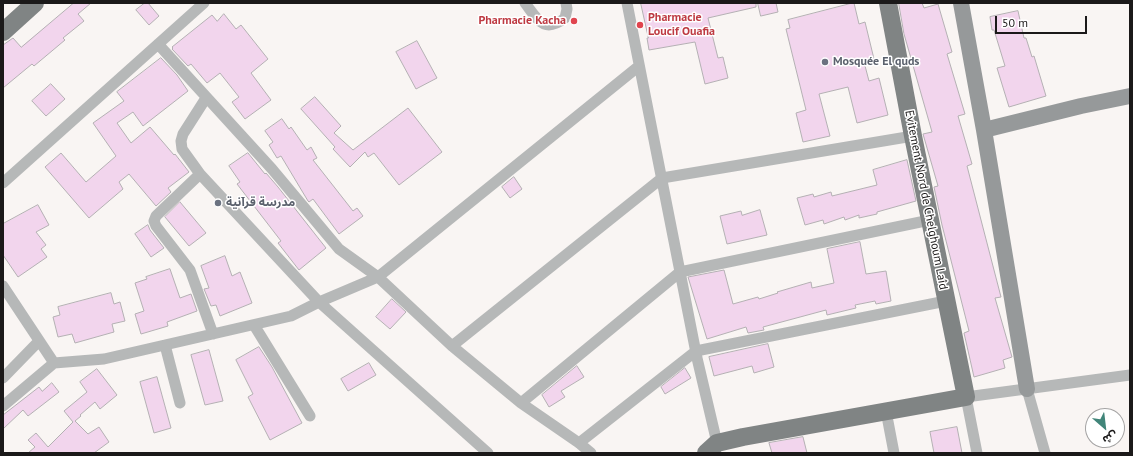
<!DOCTYPE html>
<meta charset="utf-8">
<style>
body{margin:0}
#map{position:relative;width:1133px;height:456px;overflow:hidden;background:#f9f5f3;font-family:"PT Sans","Noto Sans Arabic",sans-serif}
canvas{display:block}
.frame{position:absolute;inset:0;border:4px solid #1b1919;pointer-events:none}
.north{position:absolute;left:1085px;top:408px;width:40px;height:40px;box-sizing:border-box;background:#fff;border:1px solid #a4a3a3;border-radius:50%;rotate:152deg;font-size:11px;font-weight:700;line-height:16px;text-align:center;color:#1b1919}
.north::after{content:'';display:block;margin:auto;width:14px;height:18px;background:#418579;clip-path:polygon(50% 0,100% 100%,50% 72%,0 100%)}
.scale{position:absolute;left:995px;top:16px;width:92px;height:18px;box-sizing:border-box;border:2px solid #1b1919;border-top:0;padding-left:5px;font-size:12px;line-height:14px;white-space:nowrap;color:#1b1919;-webkit-text-stroke:3px #fff;paint-order:stroke}
</style>
<div id="map">
<canvas width="1133" height="456"></canvas>
<div class="frame"></div>
<div class="north">ش</div>
<div class="scale">50 m</div>
</div>
<script>
const c = document.querySelector('canvas').getContext('2d');
c.lineJoin = 'round';
function fillPath(path, color) { c.fillStyle = color; c.fill(path, 'evenodd'); }
function stroke(path, color, width, dash) { c.strokeStyle = color; c.lineWidth = width; c.lineCap = dash ? 'butt' : 'round'; c.setLineDash(dash || []); c.stroke(path); }
function drawText(font, color, halo, rows, align = 'center') {
  c.font = font + ' "PT Sans","Noto Sans Arabic",sans-serif'; c.lineWidth = 3; c.setLineDash([]); c.textBaseline = 'middle'; c.strokeStyle = halo; c.fillStyle = color; for (const [text, x, y, turn = 0] of rows) {
    c.save(); c.translate(x, y); c.rotate((+turn || 0) * Math.PI / 180); c.textAlign = isNaN(turn) ? turn : align; if (halo) c.strokeText(text, 0, 0); c.fillText(text, 0, 0); c.restore();
  }
}
const building = new Path2D(`
 M74 3H91L78 14 84 21 63 38 65 40 34 66 32 64 3 88V45L13 38 21 47Z
 M145 3H148L159 16 149 25 136 10Z
 M641 3H756V7L708 18 718 58 723 57 728 78 705 84 695 42 649 50 647 38H648Z
 M758 3H776L778 12 761 16Z
 M854 3 859 24 865 22 874 59 864 62 869 81 879 78 888 115 857 123 848 87 819 94 830 136 803 142 796 113 806 110 786 29 790 28 788 20Z
 M899 3H922L924 8 938 4 952 52 947 54 965 114 958 116 972 164 967 166 1001 297 995 298 1012 357 1003 360 1005 368 974 377 964 333 969 331 942 225 934 187 938 186 923 134 932 132 904 34Z
 M1018 11 1024 38H1026L1032 57 1034 56 1046 96 1009 107 997 68 1005 66 994 30H992L990 17Z
 M224 14 236 29 241 25 268 59 251 73 271 100 245 119 232 102 239 97 220 73 207 83 191 64 188 66 172 49 173 48 172 47 212 15 217 21Z
 M417 41 437 78 416 89 396 52Z
 M161 58 177 75 188 91 143 126 133 112 117 123 131 143 150 127 174 155 175 154 189 172 168 188 171 192 156 206 129 174 119 182 123 189 89 218 45 167 61 153 86 182 116 156 93 123 124 101 117 92Z
 M51 84 65 99 46 116 32 101Z
 M315 97 341 126 334 133 353 150 408 108 442 152 399 185 374 153 368 157 365 152 350 167 333 149 335 147 301 109Z
 M282 119 289 129 291 127 307 150 311 147 317 158 313 160 353 211 357 208 363 216 339 234 313 199 309 202 308 201 281 156 277 158 269 145 273 142 265 131Z
 M248 153 265 174 266 173 278 187 326 248 299 270 278 243 281 241 237 184 240 182 229 166Z
 M907 160 916 201 877 212V214L859 218V215L845 220 844 217 824 224 823 220 805 225 797 198 813 194 814 197 831 192 832 196 877 185 873 170Z
 M514 177 522 189 510 198 502 187Z
 M180 202 206 233 189 246 165 217Z
 M38 205 49 225 36 232 46 245 41 249 47 257 18 277 3 255V224Z
 M760 210 767 235 727 244 720 216 741 211 742 215Z
 M148 225 150 230 164 248 151 257 135 234Z
 M860 242 866 274 886 271 891 301 876 304 875 301 855 305 856 308 827 315 826 310 763 327 764 330 748 333 746 327 707 339 688 277 724 270 733 304 758 297 759 299 778 293 777 292 811 282 812 288 834 283 827 249Z
 M225 256 232 276 240 272 252 303 220 316 216 305 211 306 204 289 209 288 201 266Z
 M170 269 180 298 191 294 197 311 167 322 168 326 141 334 135 314 144 311 135 283 147 279 146 277Z
 M111 293 114 304 120 302 125 321 112 324 114 332 75 343 72 334 58 337 53 317 60 315 58 307Z
 M392 299 406 312 390 329 376 317Z
 M768 344 774 367 754 373 752 366 714 376 709 357Z
 M259 347 272 367 302 423 270 440 248 397 253 394 236 360Z
 M209 350 223 401 205 405 191 355Z
 M369 363 376 375 348 391 341 379Z
 M577 366 584 377 561 391 565 397 549 407 542 395Z
 M685 368 691 378 665 394 661 387Z
 M97 369 117 395 100 409 95 402 80 415 81 416 75 421 88 434 99 427 109 442 94 453H28L35 447 28 440 36 433 48 447 73 422 64 411 87 392 80 382Z
 M157 377 171 428 154 433 140 382Z
 M52 383 59 392 28 416 23 410 3 429V415L39 387 42 391Z
 M957 427 962 453H934L930 432Z
 M803 437 807 453H772L769 443Z`);
fillPath(building, '#f2d5ed');
stroke(building, '#b4b0b3', 1);
stroke(new Path2D(`
 M525 3C538 20 544 34 565 18L567 9 566 3
 M627 3 697 358 717 443
 M158 44 272 169 339 249 378 277 452 346 521 403 579 443 591 453
 M206 98 183 134 181 141 182 149 200 174 319 302 488 453
 M200 174 156 216 154 221 156 226 190 270 213 334
 M3 183 204 3
 M3 286 54 363
 M254 325 310 416
 M165 345 180 403
 M452 346 662 178 913 136
 M3 378 39 341
 M1027 389 1045 453
 M521 403 680 272 930 220
 M3 406 54 363 104 359 291 316 319 302 378 277 639 66
 M886 411 894 453
 M579 443 696 351 946 301
 M977 453 966 397 1130 375`), '#b6b8b8', 11);
stroke(new Path2D(`
 M961 3 984 130 1027 389
 M984 130 1081 106 1130 96`), '#96999a', 16);
stroke(new Path2D(`
 M3 32 35 3
 M706 453 717 443 743 437 966 397 913 136 888 3`), '#808484', 18);
for (const [x, y, r, color] of [
 [574,21,4,"#e0444e"],
 [640,25,4,"#e0444e"],
 [825,62,4,"#6b7280"],
 [218,203,4,"#6b7280"]
]) { const dot = new Path2D(); dot.arc(x, y, r, 0, 2 * Math.PI); c.fillStyle = color; c.fill(dot); stroke(dot, '#fff', 1.5); }
drawText('bold 12px', '#be3a42', '#fff', [
 ["Pharmacie",648,18],
 ["Loucif Ouafia",648,32],
 ["Pharmacie Kacha",566,21,"right"]
], 'left');
drawText('bold 12px', '#5b616d', '#fff', [
 ["Mosquée El quds",833,62],
 ["مدرسة قرآنية",226,203]
], 'left');
drawText('12px', '#1b1919', '#fff', [
 ["Evitement Nord de Chelghoum Laîd",926,200,79]
]);
</script>
